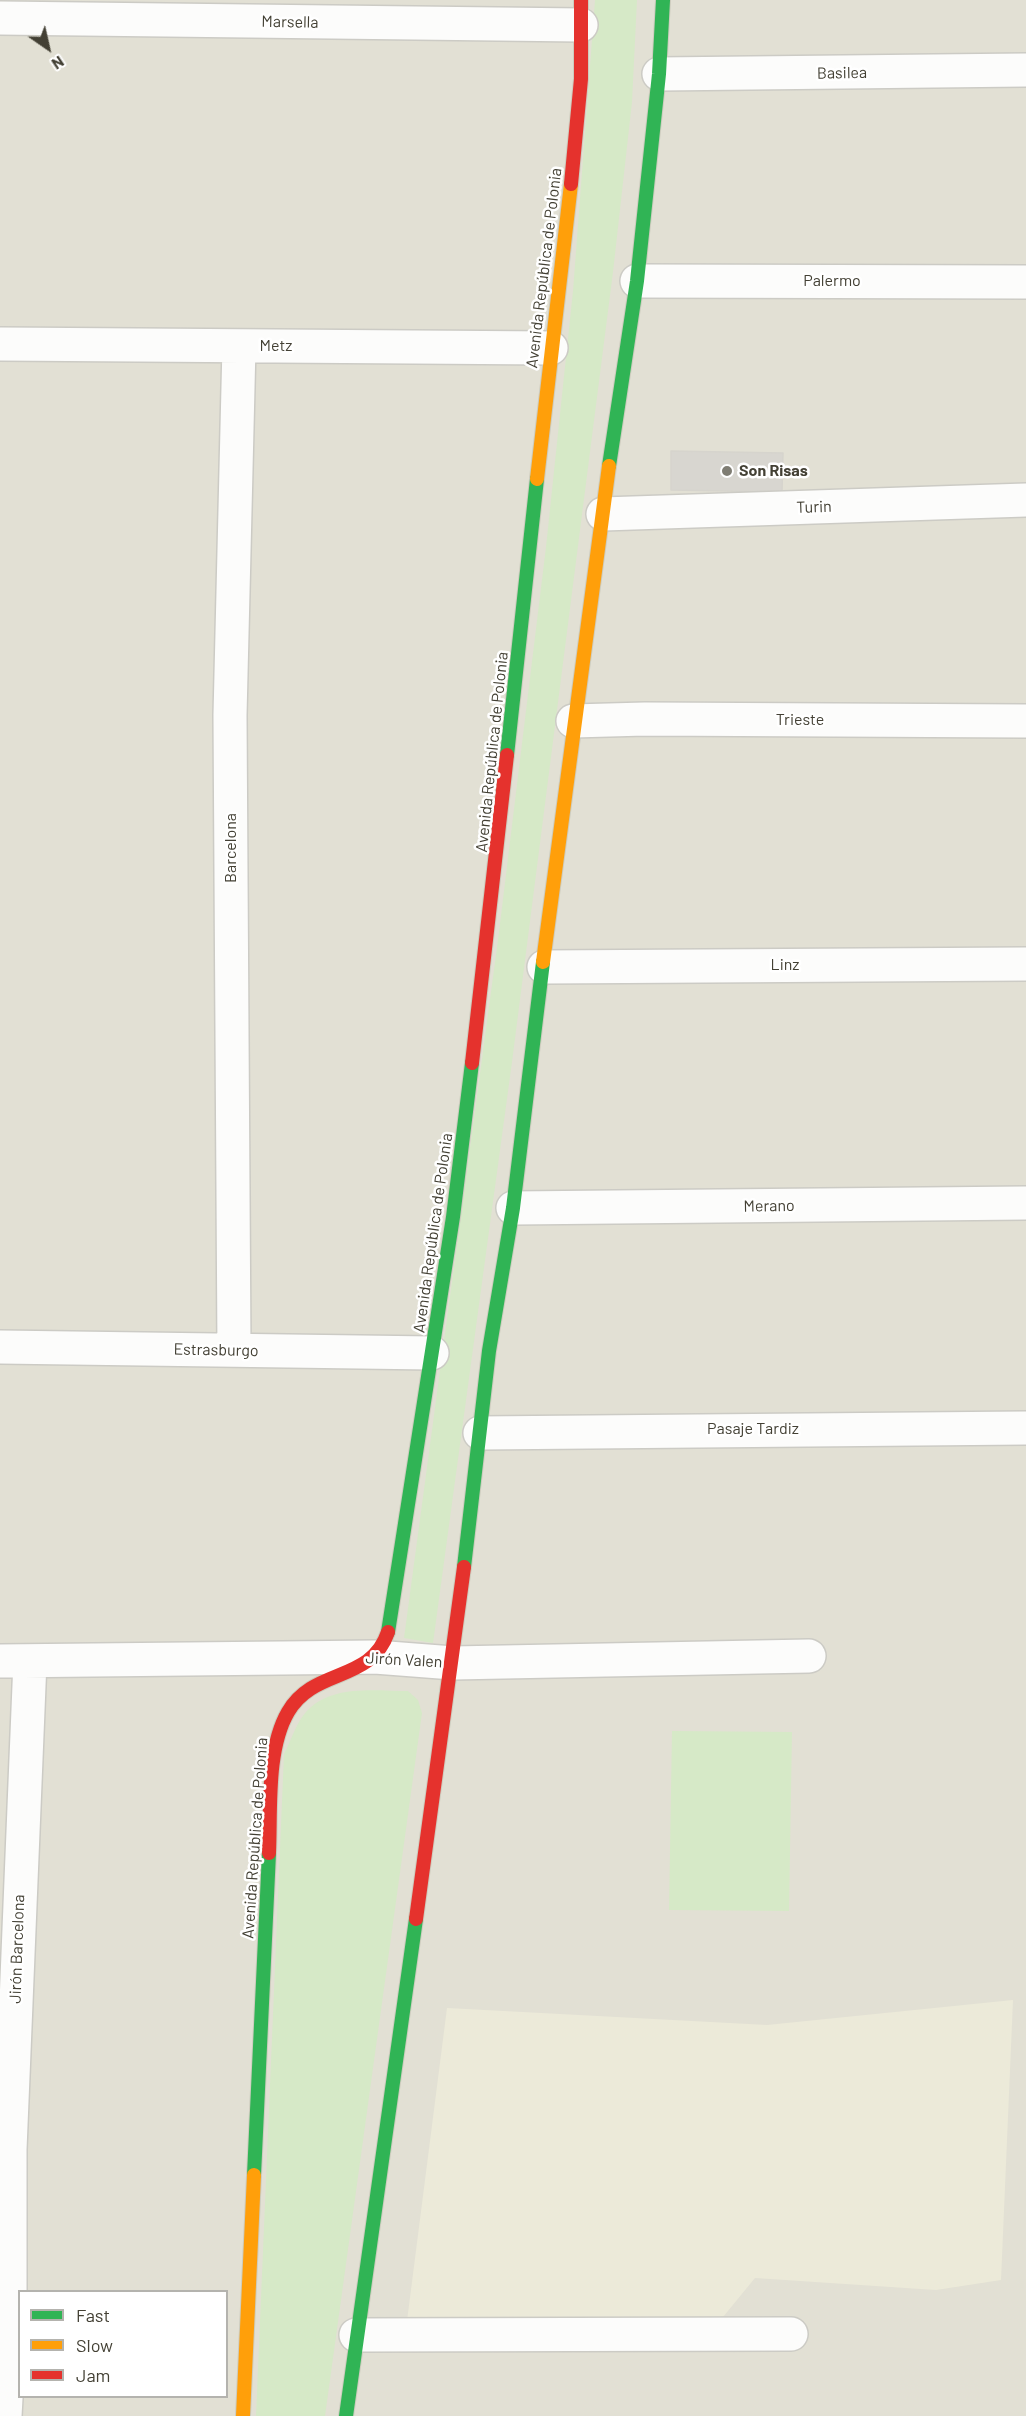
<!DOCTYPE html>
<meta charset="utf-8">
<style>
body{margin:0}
#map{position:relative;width:1026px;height:2416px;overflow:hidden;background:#eeede7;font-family:Barlow,sans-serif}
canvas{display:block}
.legend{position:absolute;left:18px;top:2290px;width:210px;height:108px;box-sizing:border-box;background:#fff;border:2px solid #b4b3ae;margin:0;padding:8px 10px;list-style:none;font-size:18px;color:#434034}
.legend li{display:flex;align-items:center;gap:12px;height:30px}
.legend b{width:30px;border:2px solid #b4b3ae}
.north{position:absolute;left:18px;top:18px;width:60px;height:60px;-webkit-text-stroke:4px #fff;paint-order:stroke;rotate:146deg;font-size:16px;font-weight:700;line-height:24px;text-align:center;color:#434034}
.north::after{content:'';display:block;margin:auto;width:21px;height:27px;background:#434034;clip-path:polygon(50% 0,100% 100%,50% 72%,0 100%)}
</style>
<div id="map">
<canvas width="1026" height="2416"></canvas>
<ul class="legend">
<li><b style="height:8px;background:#30b455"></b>Fast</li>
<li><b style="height:8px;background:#ff9f0a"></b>Slow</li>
<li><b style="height:8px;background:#e5322d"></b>Jam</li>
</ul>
<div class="north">N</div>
</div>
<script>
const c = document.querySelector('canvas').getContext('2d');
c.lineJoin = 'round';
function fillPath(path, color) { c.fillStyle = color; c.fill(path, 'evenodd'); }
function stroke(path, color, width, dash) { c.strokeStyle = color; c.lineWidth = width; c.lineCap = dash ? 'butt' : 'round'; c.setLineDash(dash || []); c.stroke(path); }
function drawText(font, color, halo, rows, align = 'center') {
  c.font = font + ' Barlow,sans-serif'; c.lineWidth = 5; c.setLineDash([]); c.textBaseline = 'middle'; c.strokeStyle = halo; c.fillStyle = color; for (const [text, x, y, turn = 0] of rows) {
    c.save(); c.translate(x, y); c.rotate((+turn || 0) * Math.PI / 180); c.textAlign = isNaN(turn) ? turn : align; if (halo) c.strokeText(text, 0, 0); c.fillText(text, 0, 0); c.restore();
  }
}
fillPath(new Path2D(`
 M0 0H1026V2416H0ZM20 2292H226V2396H20Z`), '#e2e0d4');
fillPath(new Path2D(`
 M1013 2000 1001 2280 936 2290 755 2278 714 2328 407 2321 447 2008 767 2025Z`), '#ecead9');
fillPath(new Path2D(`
 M595 0H637L632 102 613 272 512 1062 433 1643 404 1638 498 940 546 547 573 291Z
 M408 1691 418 1700 422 1713 325 2416H256L284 1754C291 1741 296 1723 306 1712 331 1684 374 1691 408 1691Z
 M672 1731 792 1732 789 1911 669 1910Z`), '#d6e9c7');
const building = new Path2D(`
 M671 451 783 453 782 492 671 490Z`);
fillPath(building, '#d8d6d0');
stroke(building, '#d6d4cd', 1.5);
const street = new Path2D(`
 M0 18 581 25
 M659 74 1026 70
 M637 281 1026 282
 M0 344 551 348
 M603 514 1026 500
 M573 721 645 719 1026 721
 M544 967 1026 964
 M513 1208 1026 1203
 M0 1347 432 1353
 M234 1350 230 715 239 346
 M480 1433 1026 1428
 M0 1661 375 1657 453 1663 809 1656
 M356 2335 791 2334
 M5 2416 10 2325V2149L30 1661`);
const fast = new Path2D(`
 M609 466 637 281 659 74 663 0
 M507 755 537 479
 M464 1567 489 1351 513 1208 543 962
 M388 1632 453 1217 472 1063
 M254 2175 269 1853
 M346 2416 416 1919`);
const slow = new Path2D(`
 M537 479 571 184
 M543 962 609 466
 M243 2416 254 2175`);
const jam = new Path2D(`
 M571 184 581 79V0
 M472 1063 507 755
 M269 1853C271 1810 266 1750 288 1712 314 1667 371 1683 388 1632
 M416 1919 464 1567`);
stroke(street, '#cccbc5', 36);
stroke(fast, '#cdccbe', 16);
stroke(slow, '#cdccbe', 16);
stroke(jam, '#cdccbe', 16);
stroke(street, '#fcfcfb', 33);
stroke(fast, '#30b455', 14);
stroke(slow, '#ff9f0a', 14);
stroke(jam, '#e5322d', 14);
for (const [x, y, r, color] of [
 [727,471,6,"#7f7d73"]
]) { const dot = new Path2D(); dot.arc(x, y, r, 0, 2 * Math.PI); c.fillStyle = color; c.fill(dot); stroke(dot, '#fff', 2); }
drawText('16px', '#434034', '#fff', [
 ["Marsella",290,22,1],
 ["Basilea",842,73,-1],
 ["Avenida República de Polonia",544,268,-83],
 ["Palermo",832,281],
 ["Metz",276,346],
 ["Turin",814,507,-2],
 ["Trieste",800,720],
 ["Avenida República de Polonia",492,752,-84],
 ["Barcelona",231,848,-90],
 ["Linz",785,965],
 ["Merano",769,1206,-1],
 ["Avenida República de Polonia",433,1233,-82],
 ["Estrasburgo",216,1350,1],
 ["Pasaje Tardiz",753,1429],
 ["Jirón Valen",404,1660,3],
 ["Avenida República de Polonia",255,1838,-86],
 ["Jirón Barcelona",17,1949,-88]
]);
drawText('bold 16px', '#434034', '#fff', [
 ["Son Risas",739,471]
], 'left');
</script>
